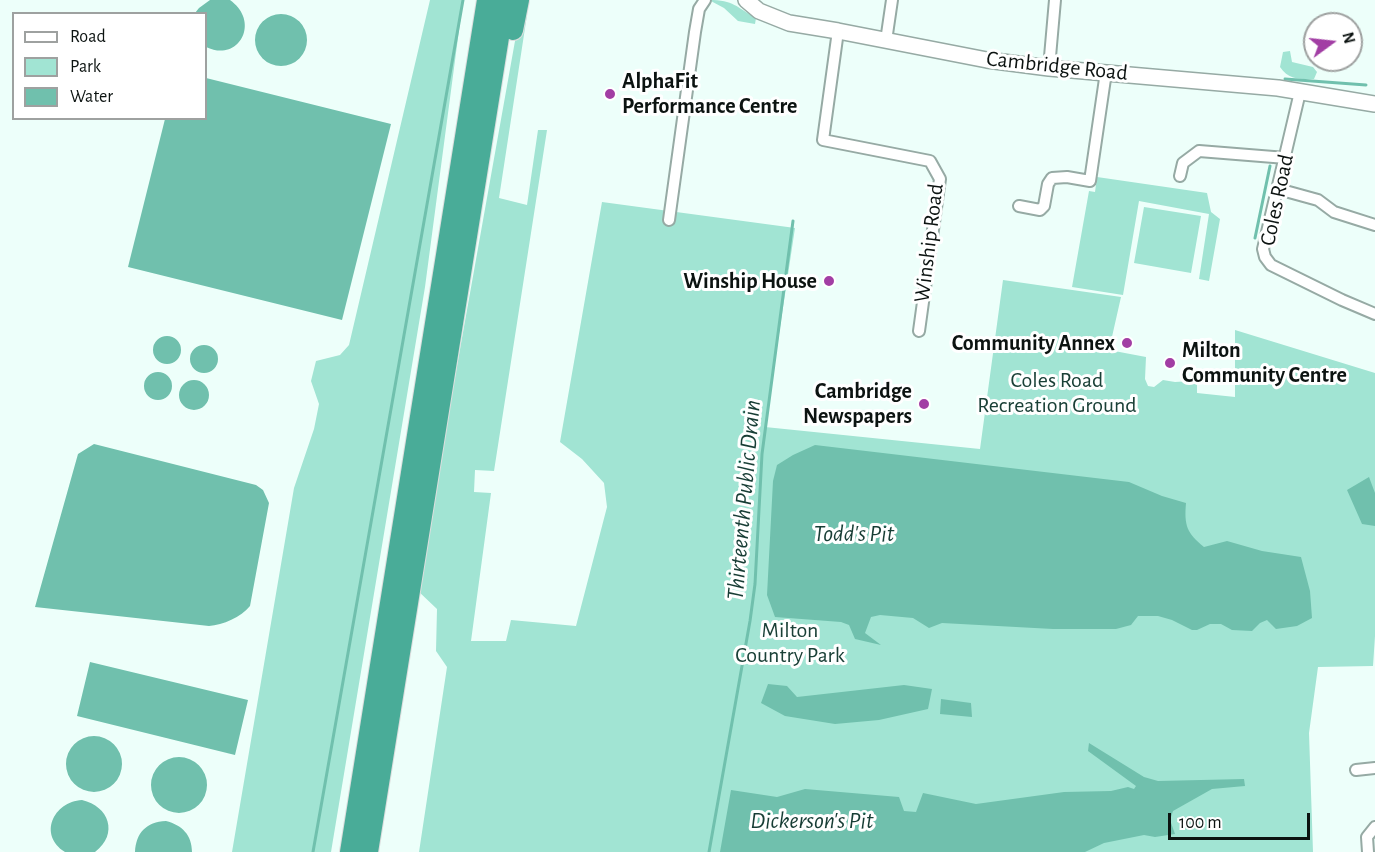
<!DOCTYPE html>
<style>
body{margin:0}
#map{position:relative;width:1375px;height:852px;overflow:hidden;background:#edfffa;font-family:"Alegreya Sans",sans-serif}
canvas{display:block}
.legend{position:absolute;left:12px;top:12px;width:195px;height:108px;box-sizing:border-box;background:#fff;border:2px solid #9ea1a0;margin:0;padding:8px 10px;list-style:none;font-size:18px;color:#0c1311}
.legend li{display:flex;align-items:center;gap:12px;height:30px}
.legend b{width:30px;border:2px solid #9ea1a0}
.north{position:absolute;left:1303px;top:12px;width:60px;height:60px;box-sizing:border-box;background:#fff;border:2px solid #9ea1a0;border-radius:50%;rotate:75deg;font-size:16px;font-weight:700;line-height:24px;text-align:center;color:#0c1311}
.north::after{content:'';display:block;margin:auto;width:21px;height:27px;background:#a23ea4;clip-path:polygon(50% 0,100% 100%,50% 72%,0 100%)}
.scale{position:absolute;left:1168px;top:813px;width:142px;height:27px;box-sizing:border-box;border:3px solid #0c1311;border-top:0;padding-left:8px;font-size:18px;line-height:21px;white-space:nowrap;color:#0c1311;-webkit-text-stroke:4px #fff;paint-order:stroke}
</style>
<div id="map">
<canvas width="1375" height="852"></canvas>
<ul class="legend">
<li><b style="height:8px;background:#fff"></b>Road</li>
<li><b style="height:16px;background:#a1e4d3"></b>Park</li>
<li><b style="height:16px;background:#70c0ad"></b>Water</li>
</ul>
<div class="north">N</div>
<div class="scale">100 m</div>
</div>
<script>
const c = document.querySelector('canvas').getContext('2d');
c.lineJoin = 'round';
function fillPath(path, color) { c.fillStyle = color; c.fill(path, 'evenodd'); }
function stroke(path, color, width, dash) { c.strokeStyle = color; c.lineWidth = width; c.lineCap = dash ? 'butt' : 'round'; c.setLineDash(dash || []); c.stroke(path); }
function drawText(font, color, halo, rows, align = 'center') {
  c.font = font + ' "Alegreya Sans",sans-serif'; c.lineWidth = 6; c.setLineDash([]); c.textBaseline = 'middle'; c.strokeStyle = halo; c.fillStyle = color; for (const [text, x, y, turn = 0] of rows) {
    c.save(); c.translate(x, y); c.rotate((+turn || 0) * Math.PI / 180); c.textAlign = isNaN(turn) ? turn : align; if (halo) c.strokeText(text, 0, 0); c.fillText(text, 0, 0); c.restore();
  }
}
fillPath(new Path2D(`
 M430 0H463L425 287 331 852H232L294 488 314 429 319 404 311 381 316 361 340 355 349 345Z
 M709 0C734 0 736 7 756 18L755 24 738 21 724 8Z
 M520 13 527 15 499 198 527 205 538 130H547L494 471 475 470 474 492 491 493 471 641H506L511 620 576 626 607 507 604 483 582 459 560 442 602 202 795 228 765 427 980 449 1003 280 1121 297 1109 350 1146 357 1145 379 1148 386 1154 387 1163 380 1175 382 1192 381 1197 385V393L1235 397V330L1375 373V636L1373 666 1318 667 1309 733 1313 852H419L447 667 436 651 437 609 417 590Z
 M1290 51 1292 62 1313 67 1317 72 1314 79C1299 79 1289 80 1280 67L1283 52Z
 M1097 177 1207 193 1211 212 1220 219 1209 281 1199 279 1209 214 1139 201 1123 295 1072 287 1089 191 1095 192Z
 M1144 207 1201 216 1191 273 1134 263Z`), '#a1e4d3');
fillPath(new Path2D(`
 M210 0H230C261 22 239 63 206 47V14L195 13 199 8Z
 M255 40a26 26 0 1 1 52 0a26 26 0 1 1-52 0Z
 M206 78 391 124 342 320 128 267 165 119 206 118Z
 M153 350a14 14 0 1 1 28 0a14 14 0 1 1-28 0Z
 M190 359a14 14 0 1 1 28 0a14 14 0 1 1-28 0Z
 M144 386a14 14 0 1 1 28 0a14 14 0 1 1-28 0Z
 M179 395a15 15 0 1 1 30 0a15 15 0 1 1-30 0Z
 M94 444 256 485 263 490 269 503 250 606C241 617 223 625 209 626L35 607 78 454Z
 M815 445 1129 482 1162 496 1186 503C1184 526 1187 533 1204 547L1227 541 1262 551 1301 557 1310 591 1312 618 1297 626 1276 629 1267 620 1260 623 1252 631 1232 630 1221 624H1210L1197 630H1192L1172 620 1158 616H1138L1131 625 1116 629H1053L942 623 929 628 913 618 880 615 871 617 865 633 881 645 855 639 849 625 841 622 775 617 767 595 773 481 777 465 793 455Z
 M1369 477 1375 493V526L1362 524 1347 490Z
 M90 662 248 700 235 755 77 716Z
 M768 684 787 686 797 697 904 685 932 689 928 709 879 720 835 724 785 716 761 703Z
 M941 699 971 703 972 717 940 714Z
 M66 764a28 28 0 1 1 56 0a28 28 0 1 1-56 0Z
 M1089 743 1144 777 1158 781 1244 779 1245 786 1212 789 1173 811 1170 820 1175 834 1155 837 1144 835 1104 843 1085 852H720L731 790 777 797 805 789 899 797 904 811 916 812 923 793 976 804 1064 792 1111 791 1128 787 1134 789 1136 786 1088 751Z
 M151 785a28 28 0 1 1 56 0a28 28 0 1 1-56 0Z
 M82 800C109 806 119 834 95 852H65C38 835 53 802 82 800Z
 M166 821C182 825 192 835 192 852H135C136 833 146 822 166 821Z`), '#70c0ad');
stroke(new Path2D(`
 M1285 79 1366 85
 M1255 238 1270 166
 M313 852 463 0
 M709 852 750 621 755 584 762 454 793 221`), '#70c0ad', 3);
const street = new Path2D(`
 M838 31 823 140 930 161 940 179 919 331
 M886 41 892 0
 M1049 68 1055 0
 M1300 92 1263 249 1265 257 1271 265 1342 300 1375 314
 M1180 176 1183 163 1199 151 1286 158
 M1278 189 1318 200 1334 212 1375 225
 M1019 206 1040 210 1044 206 1048 184 1052 178 1067 177 1090 181 1106 72
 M669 220 695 32 699 9 705 0
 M1356 770 1375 768
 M1368 852 1367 837 1375 827`);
const secondary = new Path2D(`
 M746 0 759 11 789 23 838 31 987 60 1049 68 1278 88 1375 104`);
const highway = new Path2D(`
 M513 30 519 0
 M350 852 487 0
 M368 852 505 0`);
stroke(street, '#96aaa4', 14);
stroke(secondary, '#96aaa4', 18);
stroke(highway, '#dddede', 22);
stroke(street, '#fff', 10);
stroke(secondary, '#fff', 15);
stroke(highway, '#49ac98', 20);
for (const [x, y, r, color] of [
 [610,94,6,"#a23ea4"],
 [829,281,6,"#a23ea4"],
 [1127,343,6,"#a23ea4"],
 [1170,363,6,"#a23ea4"],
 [924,404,6,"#a23ea4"]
]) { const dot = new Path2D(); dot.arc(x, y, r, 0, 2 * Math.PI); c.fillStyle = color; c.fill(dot); stroke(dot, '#fff', 2); }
drawText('22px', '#0c1311', '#fff', [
 ["Cambridge Road",1057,66,6],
 ["Coles Road",1277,200,-78],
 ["Winship Road",929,243,-83]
]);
drawText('bold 22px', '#0c1311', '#fff', [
 ["AlphaFit",622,81,"left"],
 ["Performance Centre",622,106,"left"],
 ["Winship House",817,281],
 ["Community Annex",1115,343],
 ["Milton",1182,350,"left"],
 ["Community Centre",1182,375,"left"],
 ["Cambridge",912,391],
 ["Newspapers",912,416]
], 'right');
drawText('22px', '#1a4037', '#fff', [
 ["Coles Road",1057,380],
 ["Recreation Ground",1057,405],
 ["Milton",790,630],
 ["Country Park",790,655]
]);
drawText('italic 24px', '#173d35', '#fff', [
 ["Thirteenth Public Drain",744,500,-85],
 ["Todd's Pit",854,534],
 ["Dickerson's Pit",812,821]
]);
</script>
